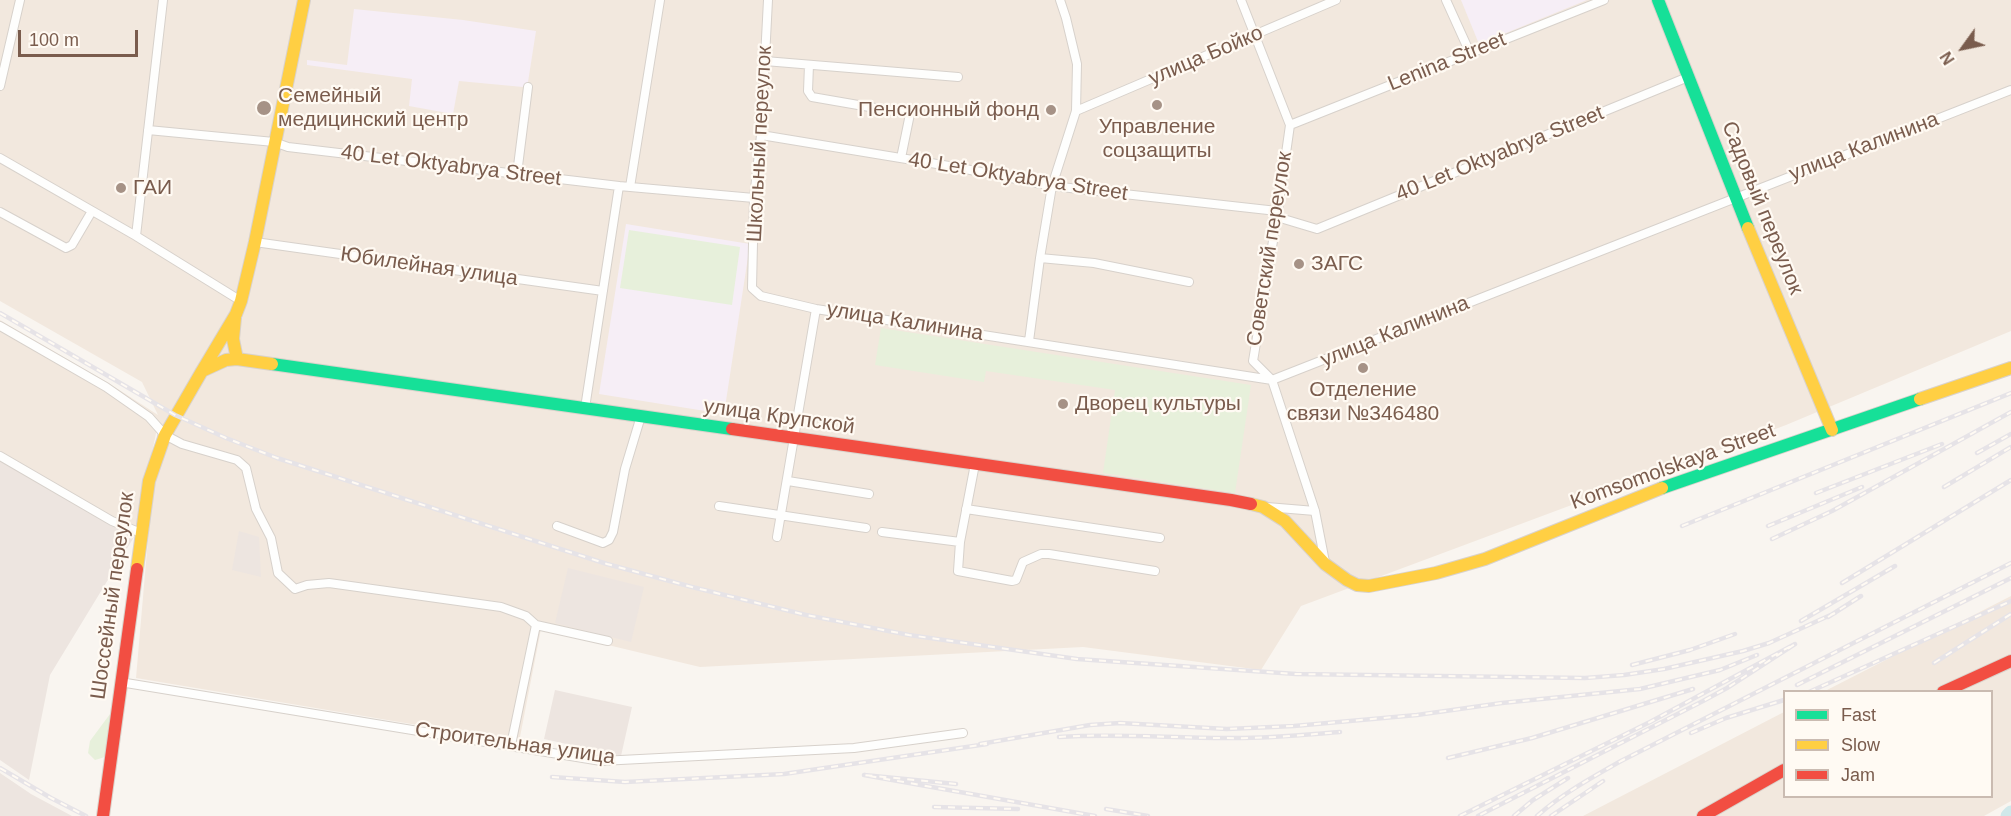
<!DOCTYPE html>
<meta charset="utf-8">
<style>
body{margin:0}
#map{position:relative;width:2011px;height:816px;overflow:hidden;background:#f9f5f0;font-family:Helvetica,sans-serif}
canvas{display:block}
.legend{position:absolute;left:1783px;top:690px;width:210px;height:108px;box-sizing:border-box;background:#fffaf3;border:2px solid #cabbb1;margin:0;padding:8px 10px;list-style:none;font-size:18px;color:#7a5c4d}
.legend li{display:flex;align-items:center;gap:12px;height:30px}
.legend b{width:30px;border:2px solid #cabbb1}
.north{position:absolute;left:1933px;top:18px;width:60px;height:60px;-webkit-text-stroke:4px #fffaf3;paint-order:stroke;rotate:237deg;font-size:16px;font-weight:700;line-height:24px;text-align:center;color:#7a5c4d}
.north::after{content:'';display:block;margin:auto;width:21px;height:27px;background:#7a5c4d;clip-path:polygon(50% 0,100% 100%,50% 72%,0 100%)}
.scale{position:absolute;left:18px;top:30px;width:120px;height:27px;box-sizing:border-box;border:3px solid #7a5c4d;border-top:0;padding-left:8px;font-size:18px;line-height:21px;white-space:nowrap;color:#7a5c4d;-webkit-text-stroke:4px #fffaf3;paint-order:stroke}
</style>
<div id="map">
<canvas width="2011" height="816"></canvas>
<ul class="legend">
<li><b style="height:8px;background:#16e098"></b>Fast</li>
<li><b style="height:8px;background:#ffcf43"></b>Slow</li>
<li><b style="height:8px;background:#f24e42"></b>Jam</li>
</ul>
<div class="north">N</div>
<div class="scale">100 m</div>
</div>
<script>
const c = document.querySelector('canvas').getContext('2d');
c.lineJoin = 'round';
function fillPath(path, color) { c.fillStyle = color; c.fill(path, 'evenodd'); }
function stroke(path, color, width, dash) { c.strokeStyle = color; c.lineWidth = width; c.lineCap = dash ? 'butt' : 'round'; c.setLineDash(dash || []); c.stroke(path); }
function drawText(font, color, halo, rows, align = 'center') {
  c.font = font + ' Helvetica,sans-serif'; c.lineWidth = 4.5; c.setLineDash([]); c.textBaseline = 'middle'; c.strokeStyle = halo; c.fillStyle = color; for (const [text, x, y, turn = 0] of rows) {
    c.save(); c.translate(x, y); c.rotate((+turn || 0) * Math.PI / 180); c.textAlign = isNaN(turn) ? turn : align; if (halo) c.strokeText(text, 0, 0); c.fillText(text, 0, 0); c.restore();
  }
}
fillPath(new Path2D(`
 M0 0H2011V331L1786 425 1301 606 1261 670 1083 647 700 667 541 629 519 742 136 678 158 424 134 537 0 460V320L107 382 158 415 142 382 0 301Z
 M2011 596V801L1984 816H1583L1784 712V796H1992V692L1825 691Z`), '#f2e8de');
fillPath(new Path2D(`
 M0 460 134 537 50 675 29 780 0 760Z
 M239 531 259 537 261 577 232 570Z
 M568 568 644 587 631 642 555 623Z
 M555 690 632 707 621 756 544 739Z
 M0 773 31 794 72 816H0Z`), '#ede5e0');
fillPath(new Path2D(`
 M1461 0H1587L1479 44Z
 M354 9 463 20 536 31 528 82 523 87 459 81 453 114 409 106 412 79 307 65V60L347 65Z
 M626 224 750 244 724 414 599 394Z`), '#f6eef6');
fillPath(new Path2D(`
 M629 230 740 247 732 305 620 288Z
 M881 328 1251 385 1235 493 1103 473 1115 390 986 371 984 382 875 365Z
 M110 714 105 757 95 760 88 753 90 741Z`), '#e7f0db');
stroke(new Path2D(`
 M2008 816 2011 813`), '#d0e8ea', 15);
const street = new Path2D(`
 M768 0 761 135 754 198 752 288 761 296 816 309 1272 380 2011 90
 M1241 0 1290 125 1277 217 1253 361 1272 380 1315 511 1325 562
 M1446 0 1470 53
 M765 61 958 77
 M809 65 808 91 812 97 910 114 901 158
 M0 86 20 0
 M1076 111 1336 0
 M1290 125 1604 0
 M148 130 274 142 288 147 619 186 754 198
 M761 135 955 167 1052 186 1277 211
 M0 158 136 236 241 301
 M517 174 528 87
 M630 187 660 0
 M0 212 66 248 72 245 92 211
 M1277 217 1317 229 1688 77
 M136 236 163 0
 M255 242 603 291
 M1040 258 1094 263 1189 282
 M0 326 106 387 149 417 165 435 182 444 237 460 246 468 256 509 271 538 278 573 295 589 307 585 329 583 501 607 526 616 536 625 608 641
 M1029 341 1040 258 1052 186 1076 111 1077 64 1066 18 1060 0
 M585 408 619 186
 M0 456 112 521 141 533
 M975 464 960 542 958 571 1012 581 1016 580 1023 562 1041 554H1049L1155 571
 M788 481 869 494
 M719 506 866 528
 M1267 507 1315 511
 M966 509 1160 538
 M557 526 603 543 609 540 613 532 625 469 641 416
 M882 532 960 542
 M777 537 816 309
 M120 682 601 761 854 748 963 733
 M511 745 536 625`);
const fast = new Path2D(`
 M1658 0 1748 228
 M272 364 732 429
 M1662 488 1920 399`);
const slow = new Path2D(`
 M1748 228 1832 430
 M235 318 233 339 237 359
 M202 371 236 314 241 301 255 242 304 0
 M1920 399 2011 368
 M1251 504 1263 507 1285 521 1325 564 1347 580 1357 585 1369 586 1436 573 1485 559 1662 488
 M137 569 149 481 165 435 202 371 226 360 237 359 272 364`);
const jam = new Path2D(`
 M732 429 1231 500 1251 504
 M1943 692 2011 661
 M103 816 137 569
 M1703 816 1784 770`);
stroke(street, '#d7d1cb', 10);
stroke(fast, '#d9d2cb', 14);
stroke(slow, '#d9d2cb', 14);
stroke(jam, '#d9d2cb', 14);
stroke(street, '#fefefd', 8);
stroke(fast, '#16e098', 12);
stroke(slow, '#ffcf43', 12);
stroke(jam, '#f24e42', 12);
const rail = new Path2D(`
 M0 313 175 415 226 438 277 458 607 564 692 587 806 615 909 635 1077 659 1296 674 1585 678 1624 675 1664 669 1743 651 1769 643 1835 613
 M1977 453 2011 434
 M1944 487 2011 447
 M1816 493 1942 444
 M1682 526 2011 393
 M1768 526 1862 487
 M1772 539 1832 511 2011 412
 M1842 583 2011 480
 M1828 617 1861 596
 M1801 621 1895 566
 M1934 663 2011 614
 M1632 665 1690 650 1735 634
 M1797 685 2011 578
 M1809 692 2011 601
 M1691 733 1726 718 1784 700
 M1059 737C1114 733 1170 738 1225 738 1263 739 1302 735 1340 732
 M980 744 1090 725 1120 723 1227 729 1294 726 1417 715 1502 703 1640 689 1720 670 1757 655
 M1448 758 1532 738 1693 689
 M0 768 51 798 86 816
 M552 777 625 782 784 774 987 744
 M956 784 864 775 1095 816
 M934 807 1018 809
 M1106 809 1148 816
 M1460 816 1650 722 1795 644 1727 688 1703 701 1478 816
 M1514 816 1533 800 1568 778
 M1537 816C1562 794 1591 778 1621 761L2011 563
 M1551 816 1603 781`);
stroke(rail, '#e6e3e7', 4.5);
stroke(rail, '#fffaf3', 2, [7]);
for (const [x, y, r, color] of [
 [1157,105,6,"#a69286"],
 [264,108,8,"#a69286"],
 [1051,110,6,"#a69286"],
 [121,188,6,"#a69286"],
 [1299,264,6,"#a69286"],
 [1363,368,6,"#a69286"],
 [1063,404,6,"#a69286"]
]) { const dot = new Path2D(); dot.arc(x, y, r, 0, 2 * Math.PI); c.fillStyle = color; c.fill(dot); stroke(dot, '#fffaf3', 2); }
drawText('21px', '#7a5c4d', '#fffaf3', [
 ["улица Бойко",1206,56,-23],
 ["Lenina Street",1447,62,-22],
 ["Школьный переулок",760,144,-87],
 ["улица Калинина",1864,147,-21],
 ["40 Let Oktyabrya Street",1500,154,-22],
 ["40 Let Oktyabrya Street",451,166,7],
 ["40 Let Oktyabrya Street",1018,177,9],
 ["Садовый переулок",1762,208,68],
 ["Советский переулок",1270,249,-81],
 ["Юбилейная улица",429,267,8],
 ["улица Калинина",905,322,9],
 ["улица Калинина",1395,332,-22],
 ["улица Крупской",779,417,8],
 ["Komsomolskaya Street",1673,467,-20],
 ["Шоссейный переулок",113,596,-82],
 ["Строительная улица",515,744,8]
]);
drawText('21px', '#7a5c4d', '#fffaf3', [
 ["Семейный",278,96],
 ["медицинский центр",278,120],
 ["Пенсионный фонд",1039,110,"right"],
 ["Управление",1157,127,"center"],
 ["соцзащиты",1157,151,"center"],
 ["ГАИ",133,188],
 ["ЗАГС",1311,264],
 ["Отделение",1363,390,"center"],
 ["связи №346480",1363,414,"center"],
 ["Дворец культуры",1075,404]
], 'left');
</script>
